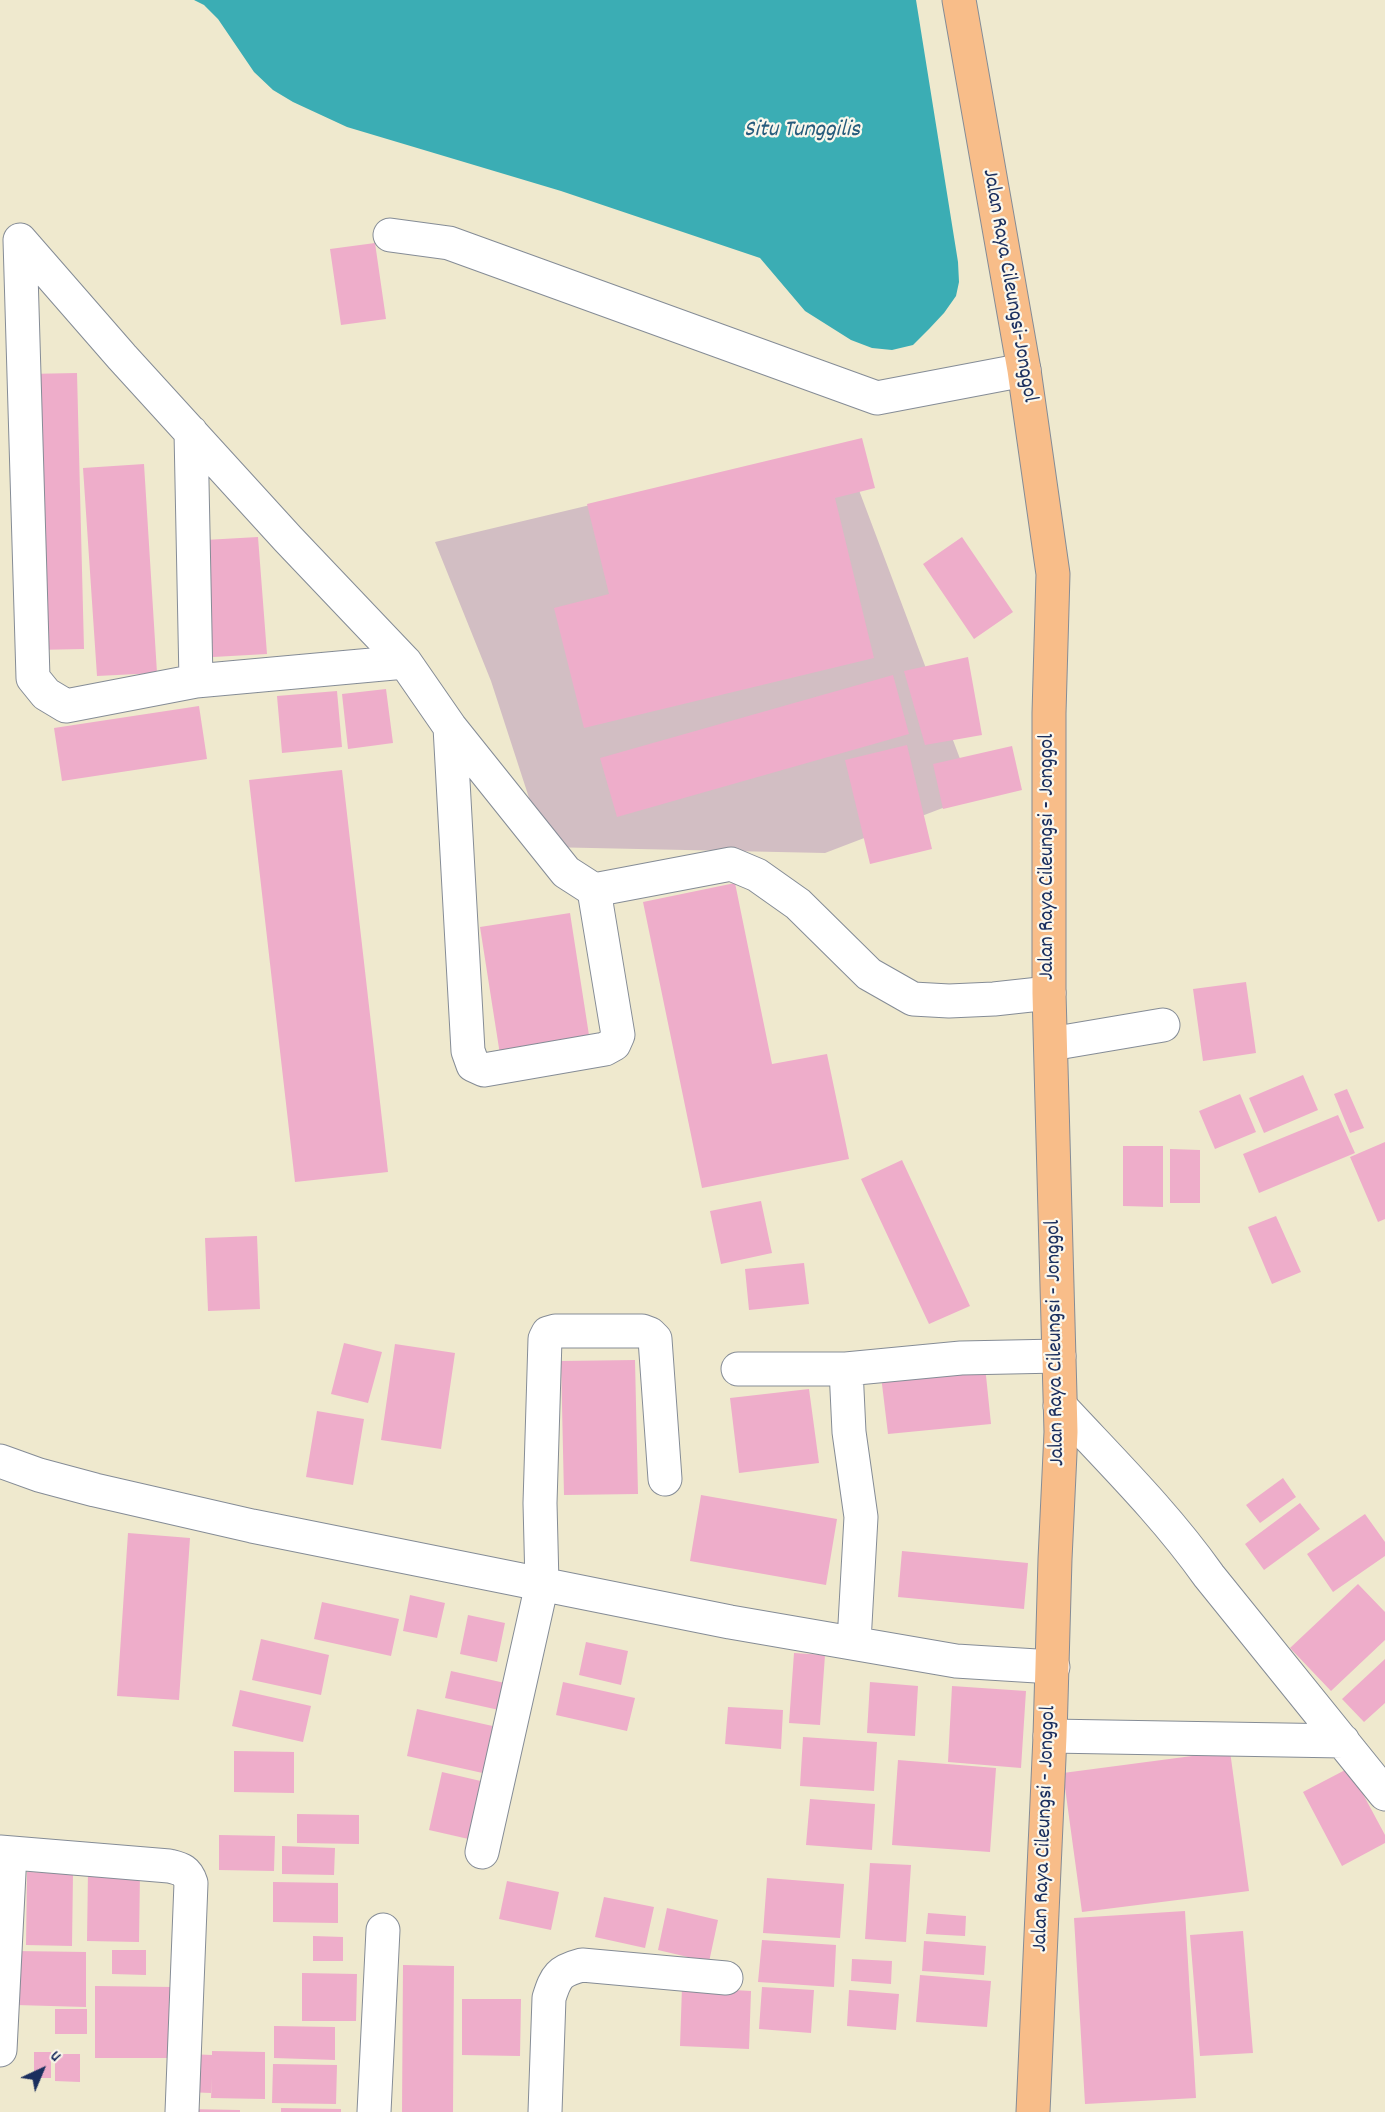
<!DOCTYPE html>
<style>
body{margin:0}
#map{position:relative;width:1385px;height:2112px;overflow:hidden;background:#efe9ce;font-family:Dekko,sans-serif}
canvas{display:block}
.north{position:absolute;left:12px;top:2040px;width:60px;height:60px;-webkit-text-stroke:4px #fbf7ec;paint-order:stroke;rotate:44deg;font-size:16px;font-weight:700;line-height:24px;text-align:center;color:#1b2f5e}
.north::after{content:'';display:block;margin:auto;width:21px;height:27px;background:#1b2f5e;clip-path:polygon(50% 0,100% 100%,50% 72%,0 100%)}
</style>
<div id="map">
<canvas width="1385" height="2112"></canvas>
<div class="north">U</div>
</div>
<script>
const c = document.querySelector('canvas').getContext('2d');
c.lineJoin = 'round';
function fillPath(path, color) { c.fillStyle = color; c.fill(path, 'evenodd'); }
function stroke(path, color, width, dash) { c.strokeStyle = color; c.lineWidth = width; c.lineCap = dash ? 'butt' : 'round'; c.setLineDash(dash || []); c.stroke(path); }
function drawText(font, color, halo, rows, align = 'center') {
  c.font = font + ' Dekko,sans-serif'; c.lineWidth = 4.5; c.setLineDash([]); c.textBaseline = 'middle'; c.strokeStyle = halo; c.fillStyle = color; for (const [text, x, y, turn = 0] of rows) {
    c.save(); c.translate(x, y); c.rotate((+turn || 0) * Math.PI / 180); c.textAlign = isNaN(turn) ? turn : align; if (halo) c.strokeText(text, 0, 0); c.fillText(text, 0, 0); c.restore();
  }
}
fillPath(new Path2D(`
 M842 445 974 796 825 853 545 847 491 681 435 542Z`), '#d2bec3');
fillPath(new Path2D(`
 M194 0H916L958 262 959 282 956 296 944 313 929 329 913 345 892 350 872 348 851 340 805 311 760 258 561 191 347 127 293 102 273 90 254 72 218 19 204 5Z`), '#3badb4');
fillPath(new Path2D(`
 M375 243 386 319 341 325 330 249Z
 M77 373 84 649 35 650 27 374Z
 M862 438 875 488 835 498 874 658 584 728 554 608 609 594 587 504Z
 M144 464 157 673 97 676 83 468Z
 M258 537 267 654 213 657 205 540Z
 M962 537 1013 612 974 639 923 564Z
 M968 657 982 735 925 745 904 671Z
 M893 675 909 734 617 817 600 758Z
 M386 689 393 743 348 749 342 694Z
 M337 691 342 747 282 753 277 696Z
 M199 706 207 759 62 781 54 728Z
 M907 745 932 849 870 864 845 760Z
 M1012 746 1022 790 943 809 933 764Z
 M342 770 388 1172 295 1182 249 780Z
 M735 883 772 1064 827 1054 849 1159 702 1188 643 902Z
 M570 913 591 1048 501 1061 480 927Z
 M1246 982 1256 1053 1203 1061 1193 989Z
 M1303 1075 1318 1110 1264 1133 1249 1098Z
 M1347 1089 1364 1128 1350 1133 1334 1094Z
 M1240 1094 1256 1132 1215 1149 1199 1111Z
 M1338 1115 1355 1153 1259 1193 1243 1154Z
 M1385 1142V1219L1378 1222 1350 1157Z
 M1123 1146H1163V1207L1123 1206Z
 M1170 1149 1200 1150V1203H1170Z
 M902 1160 970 1306 929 1324 861 1179Z
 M761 1201 772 1253 721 1264 710 1211Z
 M1276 1216 1301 1272 1272 1284 1248 1227Z
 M257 1236 260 1309 208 1311 205 1238Z
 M804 1263 809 1304 749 1310 745 1269Z
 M344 1343 382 1352 368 1403 331 1394Z
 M395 1344 455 1353 441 1449 381 1440Z
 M635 1360 638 1494 564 1495 561 1361Z
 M985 1366 991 1424 888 1434 881 1376Z
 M809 1389 819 1463 739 1473 730 1398Z
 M317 1411 364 1419 353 1485 306 1477Z
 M1283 1478 1296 1497 1260 1523 1246 1505Z
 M701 1495 837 1519 826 1585 690 1561Z
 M1300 1503 1320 1529 1264 1570 1245 1544Z
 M1365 1514 1385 1542V1556L1333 1592 1307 1554Z
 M128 1533 190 1538 179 1700 117 1696Z
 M902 1551 1028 1563 1024 1609 898 1597Z
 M1358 1584 1385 1612V1640L1331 1691 1290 1648Z
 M410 1595 445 1603 437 1638 403 1631Z
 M322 1602 399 1619 391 1656 314 1639Z
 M468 1615 505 1623 497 1662 460 1654Z
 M261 1639 329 1655 321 1695 252 1680Z
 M586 1642 628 1651 621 1685 579 1675Z
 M794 1653 825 1655 820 1725 789 1723Z
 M1385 1659V1703L1364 1722 1342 1699Z
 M451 1671 505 1683 499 1710 445 1698Z
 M563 1682 635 1698 627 1731 556 1715Z
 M870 1682 918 1686 915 1736 867 1733Z
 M952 1686 1026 1691 1021 1768 948 1762Z
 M240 1690 311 1706 303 1742 232 1726Z
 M728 1707 783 1710 781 1749 725 1744Z
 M417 1709 497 1727 487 1774 407 1756Z
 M803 1737 877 1742 874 1791 800 1786Z
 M234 1751 294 1752V1793L234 1792Z
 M1230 1751 1249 1891 1082 1912 1063 1773Z
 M898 1760 996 1768 990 1852 892 1845Z
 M1349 1768 1385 1835V1843L1342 1866 1303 1792Z
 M442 1772 485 1782 473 1840 429 1830Z
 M810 1799 875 1804 872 1850 806 1845Z
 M297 1814 359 1815V1844L297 1843Z
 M219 1835 275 1836 274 1871 219 1870Z
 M282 1846 335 1848 334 1875 282 1874Z
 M870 1863 911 1865 906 1942 865 1939Z
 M88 1870 140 1872 139 1942 87 1941Z
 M27 1872 73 1873 72 1946 26 1945Z
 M767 1878 844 1884 840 1938 763 1933Z
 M507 1881 559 1892 551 1930 499 1919Z
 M273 1882 338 1883V1923L273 1922Z
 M604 1897 654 1907 645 1948 595 1937Z
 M667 1908 718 1920 709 1962 658 1950Z
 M1185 1911 1196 2098 1085 2104 1074 1918Z
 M928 1913 966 1916 965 1936 926 1934Z
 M1243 1931 1253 2053 1200 2056 1190 1935Z
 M313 1936 343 1937V1961H313Z
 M762 1940 836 1945 834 1987 758 1982Z
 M924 1941 986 1946 984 1975 922 1971Z
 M112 1950H146V1975L112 1974Z
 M16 1951 86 1952V2007L16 2005Z
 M852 1959 892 1961 891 1984 851 1981Z
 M403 1965 454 1966 453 2112H402Z
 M302 1973 357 1974 356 2021H302Z
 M920 1975 991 1981 987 2027 916 2022Z
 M95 1986 174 1987V2058H95Z
 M682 1987 751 1991 749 2049 680 2046Z
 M762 1987 814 1990 811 2033 759 2029Z
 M849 1990 899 1994 896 2030 847 2026Z
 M462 1999H521L520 2056 462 2055Z
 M55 2009H87V2034H55Z
 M274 2026 335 2027V2060L274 2058Z
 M212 2051 265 2052V2099L211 2098 212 2078 211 2093 186 2092 187 2054 212 2055Z
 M34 2052H51V2078H34Z
 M55 2054H80V2082L55 2081Z
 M273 2064 337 2065 336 2104 272 2103Z
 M281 2108 341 2109V2112H281Z
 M187 2109 240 2110V2112H187Z`), '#eeadca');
const minor = new Path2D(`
 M390 235 449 243 877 398 1024 370
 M20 240 122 357 288 539 405 662 450 727 566 872 594 890 731 864 757 875 798 904 869 974 913 999 949 1001 994 999 1049 993
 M20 240 33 678 46 694 66 706 196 681 405 662
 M191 432 196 681
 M450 727 468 1051 473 1065 484 1070 605 1049 614 1044 618 1035 594 890
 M1051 1044 1163 1025
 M738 1369H846L961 1358 1059 1356
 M846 1369 849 1432 861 1517 854 1642
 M1060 1406C1112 1462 1165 1514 1209 1576L1385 1794
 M0 1461 39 1475 95 1490 252 1526 730 1622 956 1661 1053 1667
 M1050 1736 1343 1741
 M0 1852 169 1866C181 1869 187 1870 191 1883L182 2112
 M482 1852 542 1584 540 1503 545 1339 548 1333 555 1331H642L650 1334 655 1339 665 1479
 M0 2050 10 1853
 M374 2112 383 1930
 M545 2112 549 1998C556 1976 559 1971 582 1965L726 1978`);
const major = new Path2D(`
 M959 0 1024 370 1053 574 1049 713V993L1061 1432 1055 1559 1050 1736 1033 2112`);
stroke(minor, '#858c96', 35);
stroke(major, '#858c96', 35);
stroke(minor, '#fff', 33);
stroke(major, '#f8bd89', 33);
drawText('22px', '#1b2f5e', '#fbf7ec', [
 ["Jalan Raya Cileungsi-Jonggol",1008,286,80],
 ["Jalan Raya Cileungsi - Jonggol",1049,857,-90],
 ["Jalan Raya Cileungsi - Jonggol",1057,1343,-91],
 ["Jalan Raya Cileungsi - Jonggol",1046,1829,-88]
]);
drawText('italic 24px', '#265b7c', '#fbf7ec', [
 ["Situ Tunggilis",802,132]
]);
</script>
